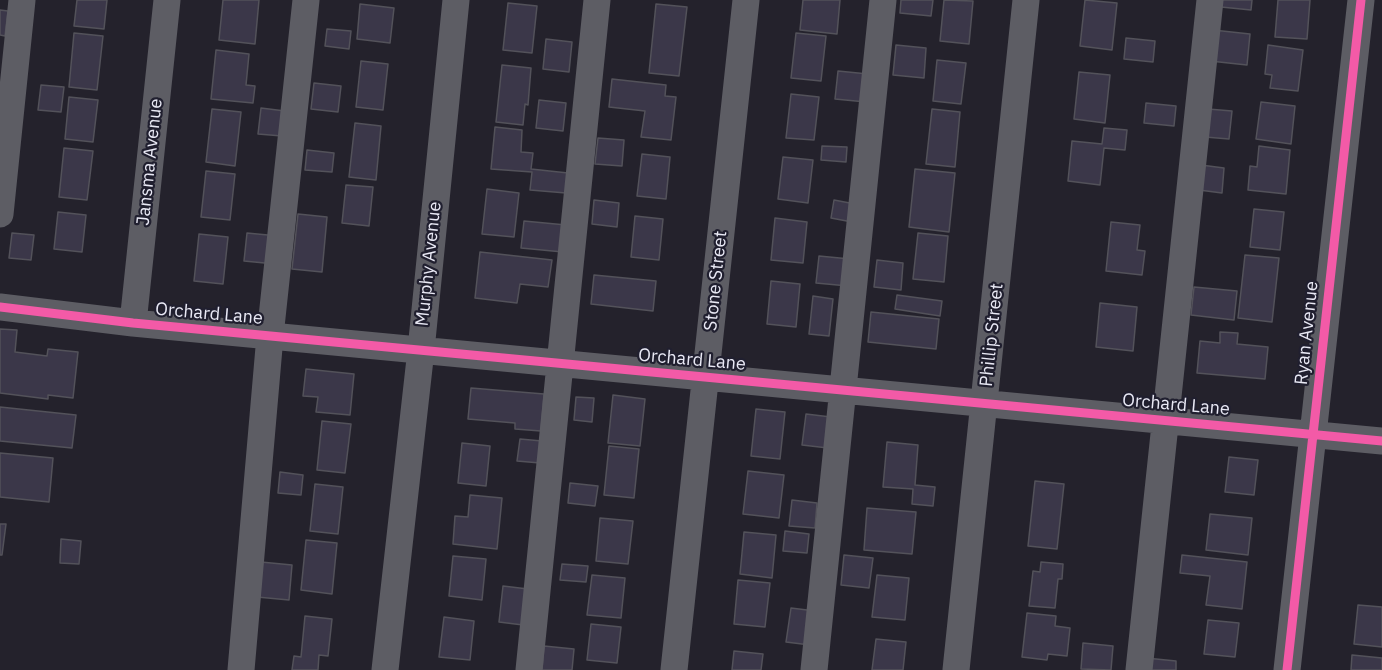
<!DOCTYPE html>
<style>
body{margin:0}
canvas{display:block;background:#24222c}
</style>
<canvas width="1382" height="670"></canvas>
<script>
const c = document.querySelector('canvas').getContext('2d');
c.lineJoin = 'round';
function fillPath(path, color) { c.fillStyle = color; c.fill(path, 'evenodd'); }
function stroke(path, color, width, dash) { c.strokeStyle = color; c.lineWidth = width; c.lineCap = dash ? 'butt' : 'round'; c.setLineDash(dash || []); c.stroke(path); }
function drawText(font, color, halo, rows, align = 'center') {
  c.font = font + ' "IBM Plex Sans",sans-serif'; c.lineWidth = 4.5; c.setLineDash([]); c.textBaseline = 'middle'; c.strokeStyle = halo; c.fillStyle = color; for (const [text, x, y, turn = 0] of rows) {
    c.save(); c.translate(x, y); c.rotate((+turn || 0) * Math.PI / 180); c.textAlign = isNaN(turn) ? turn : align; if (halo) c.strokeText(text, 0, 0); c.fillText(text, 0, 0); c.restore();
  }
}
const building = new Path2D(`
 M77 0H107L104 29 74 26Z
 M223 0H259L255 44 219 40Z
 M803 0H840L837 34 800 30Z
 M901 0H933L931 16 900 13Z
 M944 0 973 1 969 44 940 41Z
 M1085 0 1117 3 1112 50 1080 46Z
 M1222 0H1252L1251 10 1221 7Z
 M1278 0H1310L1307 39 1275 37Z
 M508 3 537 6 532 53 503 50Z
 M360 4 394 8 390 43 357 39Z
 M656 4 687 7 679 76 649 73Z
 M0 10 8 11 5 36 0 35Z
 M327 29 351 31 349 49 325 46Z
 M1213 30 1250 34 1247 65 1210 61Z
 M74 33 103 36 97 90 69 87Z
 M796 33 826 36 821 81 791 78Z
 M1126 38 1155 41 1153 62 1124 59Z
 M546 39 572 42 569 72 543 69Z
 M896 45 926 48 924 78 893 75Z
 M1268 45 1303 50 1298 91 1270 88 1272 75 1265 74Z
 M216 50 249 54 246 85 255 86 253 103 211 99Z
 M937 60 966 63 961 104 933 101Z
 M361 61 388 64 383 110 356 107Z
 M502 65 531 68 528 105 525 104 523 125 496 122Z
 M838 71 868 74 866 102 835 99Z
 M1079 72 1110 75 1105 123 1074 119Z
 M612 79 666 85 665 96 676 97 671 140 641 137 645 111 609 107Z
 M314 83 341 86 338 112 311 109Z
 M41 85 64 87 61 112 38 110Z
 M791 94 819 97 814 140 786 138Z
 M69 97 98 100 93 142 65 139Z
 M539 100 566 103 563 131 536 128Z
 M1261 102 1295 106 1291 144 1256 139Z
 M1146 103 1176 106 1174 126 1144 123Z
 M261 108 285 111 282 136 258 134Z
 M212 109 241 112 235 166 206 162Z
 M932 109 960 112 955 167 926 164Z
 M1208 109 1232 111 1229 139 1205 137Z
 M355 123 381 126 376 180 349 177Z
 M495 127 522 130 521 152 533 153 531 169 568 173 566 193 530 190 532 172 491 169Z
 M1104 128 1127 130 1125 150 1104 148 1100 185 1068 181 1072 141 1102 144Z
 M598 138 624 140 622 166 595 164Z
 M822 146 847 147 846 162 821 160Z
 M1259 146 1290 150 1286 194 1248 190 1250 166 1257 167Z
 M64 148 93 151 87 200 59 197Z
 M307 150 334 153 332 172 305 170Z
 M642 154 670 157 666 199 637 196Z
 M783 157 813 160 808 203 778 199Z
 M1201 165 1224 168 1222 193 1199 190Z
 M915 169 955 173 949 232 909 227Z
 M206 171 235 174 230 220 201 217Z
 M346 185 373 187 369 226 342 223Z
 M487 189 519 193 514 237 482 234Z
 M594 200 619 203 617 227 592 224Z
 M834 200 855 204 852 222 831 218Z
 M1254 209 1284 212 1280 250 1250 247Z
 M58 212 86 215 82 252 54 249Z
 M298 214 327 217 322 272 292 269Z
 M635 216 663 219 659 260 631 257Z
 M775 218 807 222 803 263 771 260Z
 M524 221 566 225 563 252 521 248Z
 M1111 222 1140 225 1137 250 1145 251 1142 275 1106 271Z
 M12 233 34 235 31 260 9 258Z
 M247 233 278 236 275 264 244 261Z
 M918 233 948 236 944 282 913 279Z
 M199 234 228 237 223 284 194 281Z
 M480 252 552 260 548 287 520 284 517 303 475 298Z
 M1245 255 1279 258 1272 322 1238 318Z
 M819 256 850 259 848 286 816 283Z
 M877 260 903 263 901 290 874 287Z
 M594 275 656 281 653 311 591 304Z
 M771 281 800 284 796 327 767 324Z
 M1194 287 1237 291 1234 320 1191 315Z
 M897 295 942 301 940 316 895 309Z
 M813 296 833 299 829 336 809 334Z
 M1100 303 1137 307 1133 351 1096 347Z
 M871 312 939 319 936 349 868 342Z
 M0 329 17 330 15 352 47 356 48 349 78 352 73 398 48 395V399L0 393Z
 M1220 332 1238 333 1237 344 1268 347 1265 379 1197 373 1200 341 1220 343Z
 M306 369 354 374 350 415 316 412 318 397 303 396Z
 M471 388 544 394 541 431 515 429V423L468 419Z
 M613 395 645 399 640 446 608 443Z
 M576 397 594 398 592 422 574 420Z
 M0 407 76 415 72 448 0 441Z
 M756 409 785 412 780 459 751 456Z
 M806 414 831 417 828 448 802 445Z
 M322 421 351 424 345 473 317 470Z
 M520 439 542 441 540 463 517 461Z
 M887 442 918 445 915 485 935 487 933 506 912 504 913 489 883 487Z
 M462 443 490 446 486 486 458 483Z
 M609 446 639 449 634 498 604 495Z
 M0 453 53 458 49 502 0 497Z
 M1229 457 1258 460 1254 495 1225 492Z
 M748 471 784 475 779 518 743 514Z
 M280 472 303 475 301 495 278 493Z
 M1035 481 1064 484 1057 549 1028 546Z
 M570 483 598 486 595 506 568 503Z
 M315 484 343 487 338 534 310 531Z
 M470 495 502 498 497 549 453 544 455 516 468 517Z
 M792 500 817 503 815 528 789 526Z
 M867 508 916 512 912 554 864 550Z
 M1210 514 1252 518 1248 555 1206 550Z
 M600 518 633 521 628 564 596 561Z
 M0 524H6L2 555H0Z
 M785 531 809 534 807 553 783 551Z
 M744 532 776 535 772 578 740 574Z
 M61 539 81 541 79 564 60 563Z
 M306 540 337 543 332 594 301 590Z
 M844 555 873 558 869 588 841 585Z
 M1182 555 1247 562 1242 609 1206 605 1210 576 1180 573Z
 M453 556 486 559 482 600 449 596Z
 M261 562 292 565 289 600 257 597Z
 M1041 562 1063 564 1062 579H1058L1055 608 1029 606 1033 571 1040 572Z
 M562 564 588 566 586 582 560 580Z
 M592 575 625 578 621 618 587 615Z
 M877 575 909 578 905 620 872 617Z
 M738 580 770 583 765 627 734 624Z
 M503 586 528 589 523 625 499 622Z
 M1358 605 1382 607V647L1354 644Z
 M791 608 815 611 810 645 786 642Z
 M1027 613 1056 616 1055 626 1070 628 1067 656 1048 654 1047 660 1022 657Z
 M305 616 332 619 328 656 319 655 318 670H292L294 656 301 657Z
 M444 617 474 621 470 660 439 657Z
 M1208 620 1239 623 1235 657 1204 654Z
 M591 624 621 627 617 663 587 660Z
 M876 639 906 642 903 670H872Z
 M1083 643 1113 646 1111 670 1081 669Z
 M544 646 574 649 572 670H542Z
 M734 651 763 654 761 670H732Z
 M1352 655 1382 658V670H1351Z
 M1146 658 1176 661V670H1145Z`);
fillPath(building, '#3b3749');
stroke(building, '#53525a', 1.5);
stroke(new Path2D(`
 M0 214 22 0
 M0 307 133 323 1382 441
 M133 323 167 0
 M241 670 270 336 306 0
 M385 670 421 350 456 0
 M529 670 597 0
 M674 670 746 0
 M814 670 883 0
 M956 670 1026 0
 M1139 670 1210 0
 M1287 670 1361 0`), '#5d5d64', 27);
stroke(new Path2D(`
 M0 307 133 323 1382 441
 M1287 670 1361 0`), '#f35aa7', 9);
drawText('18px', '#e9e9f5', '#201f2f', [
 ["Jansma Avenue",150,162,-84],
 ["Murphy Avenue",429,264,-84],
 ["Stone Street",716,281,-84],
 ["Orchard Lane",209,314,5],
 ["Ryan Avenue",1307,333,-84],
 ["Phillip Street",992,335,-84],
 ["Orchard Lane",692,360,5],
 ["Orchard Lane",1176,405,5]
]);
</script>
